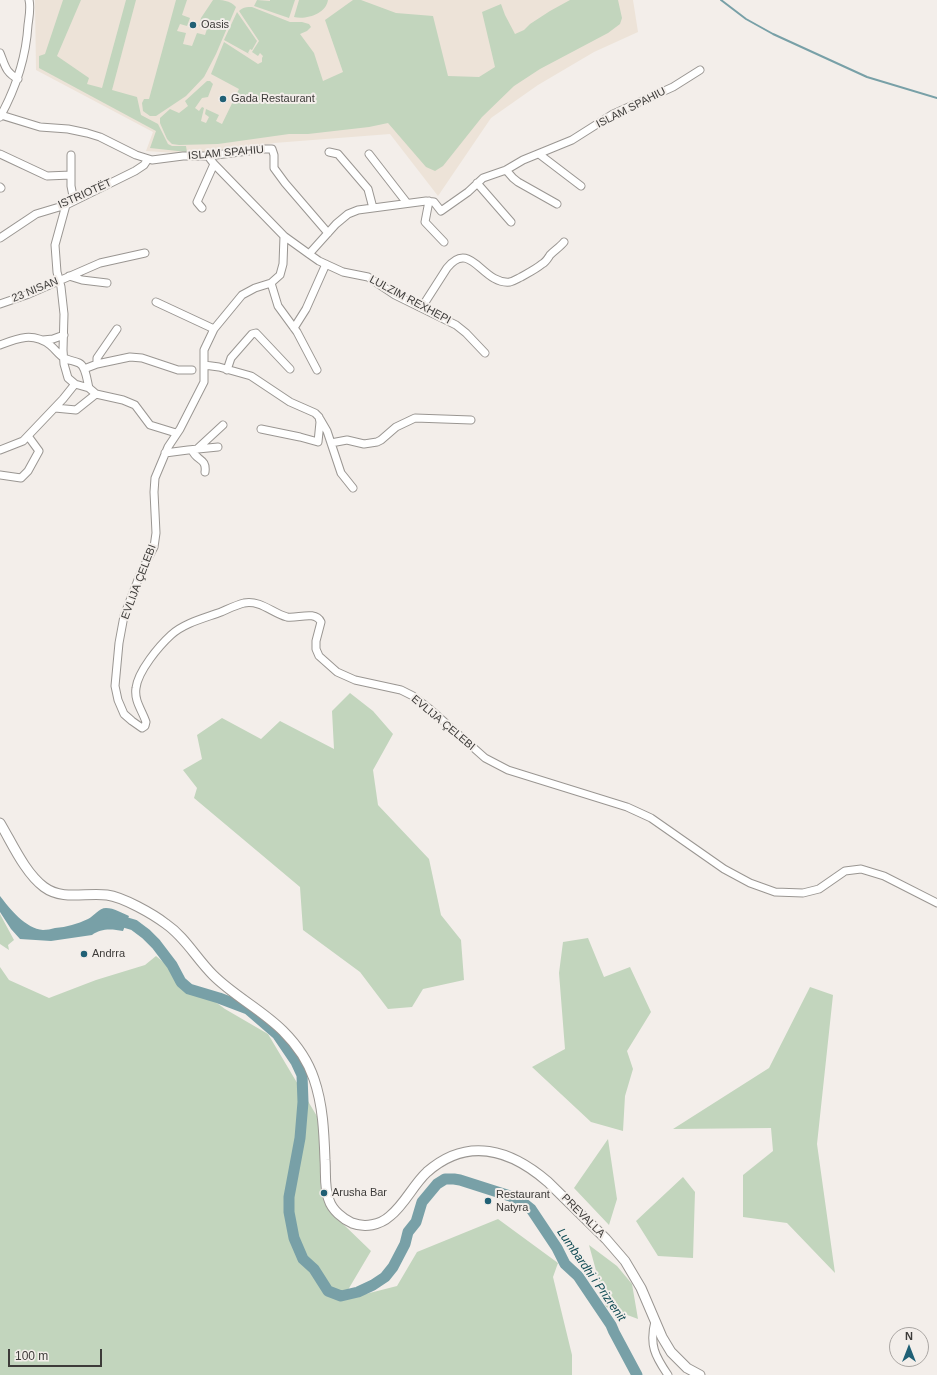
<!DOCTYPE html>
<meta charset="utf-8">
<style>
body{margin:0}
#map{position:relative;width:937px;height:1375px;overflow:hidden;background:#f3eeea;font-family:Arial,sans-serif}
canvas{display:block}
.north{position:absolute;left:889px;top:1327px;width:40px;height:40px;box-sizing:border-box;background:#f3eeea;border:1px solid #aaa6a3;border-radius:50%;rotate:0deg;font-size:11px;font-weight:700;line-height:16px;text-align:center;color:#3d3b39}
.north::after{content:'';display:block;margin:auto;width:14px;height:18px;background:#206075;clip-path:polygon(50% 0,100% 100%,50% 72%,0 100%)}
.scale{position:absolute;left:8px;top:1349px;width:94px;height:18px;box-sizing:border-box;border:2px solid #3d3b39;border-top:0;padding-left:5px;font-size:12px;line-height:14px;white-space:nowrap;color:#3d3b39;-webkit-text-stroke:3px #f3eeea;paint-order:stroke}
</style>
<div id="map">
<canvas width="937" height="1375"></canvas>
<div class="north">N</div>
<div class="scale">100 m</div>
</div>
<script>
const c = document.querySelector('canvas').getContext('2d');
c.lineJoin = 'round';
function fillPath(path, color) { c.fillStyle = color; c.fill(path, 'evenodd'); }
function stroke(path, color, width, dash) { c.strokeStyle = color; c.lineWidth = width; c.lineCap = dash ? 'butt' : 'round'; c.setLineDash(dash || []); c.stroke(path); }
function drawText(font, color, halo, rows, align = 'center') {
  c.font = font + ' Arial,sans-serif'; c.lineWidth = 4; c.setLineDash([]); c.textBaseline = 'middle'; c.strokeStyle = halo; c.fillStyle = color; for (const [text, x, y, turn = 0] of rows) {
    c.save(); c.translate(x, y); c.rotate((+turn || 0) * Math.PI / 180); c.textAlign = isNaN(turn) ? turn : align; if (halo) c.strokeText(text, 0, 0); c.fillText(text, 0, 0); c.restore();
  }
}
fillPath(new Path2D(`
 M35 0H633L638 32 594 52 538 85 491 118 438 196 390 134 274 143 223 153H176L146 151 153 132 36 70Z`), '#ede3d8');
fillPath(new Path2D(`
 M63 0H81L57 56 89 78 87 84 102 88 126 0H136L112 90 137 97 141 115 158 124 168 144 172 146H186L187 152 150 148 156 131 39 68V56L45 54Z
 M176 0H187L182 15 190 18 187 26 180 24 177 31 186 33 183 44 192 46 197 33 205 35 207 29 199 26 201 18 213 0C222 0 230 0 236 7L216 54 204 77 186 96 156 116H150L143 111 142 103 144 99H149Z
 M257 0 270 1V0H295L289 18 254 6Z
 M299 0H328C326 14 306 20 294 17Z
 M353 0H361L396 13 433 16 448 76 479 77 495 67 482 12 501 4 505 15 515 34 524 30 530 24 550 11 570 0H618L622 18 620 24 608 33 540 69 514 86 482 117 443 166 435 171 426 167 388 123 369 127 308 134H289L218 144 179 145 172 144 167 139 160 123V118L170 109 179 113 188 106 185 101 207 81H210L213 84 208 97 202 98 195 108 199 111 202 107 204 108 201 121 206 123 209 117 205 114 206 109 219 115 216 121 222 124 239 89 211 74 224 42 258 64 262 62V58L263 56 260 53 258 56 252 52 259 41 239 11C243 7 247 7 252 7L290 22H302L309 24 311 27 307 31 300 34 314 53 323 81 343 72 325 20Z
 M237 12 257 41 252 50 250 49 248 53 251 55 224 40Z
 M350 693 373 711 393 734 373 770 378 805 429 859 441 915 461 940 464 980 423 989 412 1007 388 1009 360 972 303 930 300 887 194 798 197 788 183 770 202 759 197 735 222 718 261 739 280 721 334 749 332 711Z
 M0 914 14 940 8 945 9 950 0 944Z
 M588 938 604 977 630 967 651 1012 627 1051 633 1069 625 1096 623 1131 591 1122 532 1067 565 1049 559 973 563 942Z
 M156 956 183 978 225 1009 268 1034 318 1118 320 1149 321 1196 342 1223 371 1251 342 1300 397 1286 417 1252 498 1219 558 1263 553 1277 572 1355V1375H0V967L9 980 49 998 96 980 145 965Z
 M810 987 833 995 817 1144 835 1273 787 1223 743 1217V1175L773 1151 771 1128 673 1129 769 1068Z
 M608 1139 617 1199 609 1225 574 1188Z
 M683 1177 695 1192 693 1258 658 1256 636 1221Z
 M589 1245 617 1266 632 1284 638 1319 606 1307Z`), '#c2d5bd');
fillPath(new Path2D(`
 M0 896C9 908 26 929 43 930 47 930 51 929 55 928 67 927 77 924 88 919 94 916 99 908 106 908 114 908 122 913 129 916L123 931C112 929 101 928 92 935L51 941 20 939 11 929 0 912Z`), '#78a0a7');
stroke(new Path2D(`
 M721 0 746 19 773 34 867 77 937 98`), '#78a0a7', 2);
stroke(new Path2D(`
 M112 920H117L134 925 146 934 156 944 172 965 181 982 189 989 219 998 248 1009 277 1034 296 1062 302 1075 303 1102 300 1138 289 1197V1212L294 1238 303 1259 314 1269 328 1291 341 1296 358 1292 373 1285 385 1277 393 1267 405 1244 408 1232 416 1222 422 1202 437 1184 445 1179H454L460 1180 510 1196 521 1201 531 1209 557 1248 565 1264 578 1276 611 1325 614 1332 637 1375`), '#78a0a7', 11);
const minor = new Path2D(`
 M0 53C5 65 5 72 18 79
 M1 115 40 127 68 129 87 133 100 137 136 155 152 160 183 156H208L264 149H272L274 155V168L285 183 328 233
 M0 117C16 88 26 58 28 25 29 17 31 8 29 0
 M329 152 338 154 368 189 373 208
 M0 154 47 176 71 175
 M369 154 407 203
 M539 154 581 186
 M71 155V186L74 201
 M208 156 214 164 284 236 309 254 319 261 343 272 368 277 395 295 456 325 466 333 485 353
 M506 170 513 178 518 182 557 204
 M477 183 511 222
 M0 187 1 188
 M429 201 425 222 444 242
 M66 205 55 245 57 272 61 287 64 314 63 350 64 364 68 378 75 384 89 388 96 394
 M202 208 197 202 214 164
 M284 236 283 264 280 275 271 283 255 288 242 295 214 329 204 350V382L180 429 168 447 155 478 154 492 156 533 154 547 141 572 124 616 119 643 115 686 118 700 124 714 132 721 142 728 145 726 146 722C142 710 134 701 136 688 138 671 159 646 171 635 184 623 205 618 221 612 228 609 236 605 244 603 261 600 272 613 287 617 297 619 315 610 321 622L316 641V649L319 656 337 672 355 680 401 690 413 696 431 710 485 758 508 770 627 807 651 818 724 869 750 883 775 892 803 893 819 889 845 871 861 869 884 876 937 903
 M0 238 36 214 66 205 135 171 144 165 148 159
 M309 254 336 224 348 214 358 210 426 201 434 202 441 211 468 192 483 178 506 170 523 160 572 140 613 114 673 87 700 70
 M69 276 82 280 107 283
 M271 283 278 306 297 332 317 370
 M156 302 214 329
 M0 304 29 294 100 263 145 253
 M422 307 447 268C471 238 482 285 510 282 514 281 517 279 521 277 528 273 536 269 542 264 546 262 548 258 550 255 555 250 560 247 564 242
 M294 328 306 309 326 264
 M43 340 53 339 64 335
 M0 345C18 338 33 332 50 345 55 349 59 355 64 358 68 360 74 361 79 363 86 366 87 381 89 388
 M97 364 130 357 142 358 178 370H192
 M204 365 219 367 251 376 290 402 315 413 319 417 320 422 318 442 300 437 261 429
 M84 369 97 364V358L117 329
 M227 370 231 358 252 334 256 333 290 369
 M55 408 76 410 96 394 123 400 135 405 150 425 176 433
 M320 419 327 431 341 473 353 488
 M331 443 347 440 364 444 377 442 381 440 396 427 415 418 471 420
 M197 449 223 425
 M0 450 23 441 63 399 75 384
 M192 450C196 461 207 458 205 472
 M165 453 188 450 218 447
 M0 475 21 478 28 471 39 451 28 436
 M655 1321C649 1345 655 1356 668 1375`);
const major = new Path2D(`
 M0 823C12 843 25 873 44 887 63 901 86 892 107 895 123 897 153 914 166 924 185 937 196 958 213 975 234 996 262 1010 283 1031 296 1044 308 1061 314 1079 323 1105 324 1133 325 1160 326 1173 324 1188 329 1200 332 1210 343 1219 352 1223 365 1228 380 1225 390 1216 405 1204 413 1185 427 1172 468 1136 511 1150 548 1182L606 1239 625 1261 641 1288 662 1337 671 1352 687 1368 700 1375`);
stroke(minor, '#9a9692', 9);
stroke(major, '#9a9692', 11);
stroke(minor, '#fff', 7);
stroke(major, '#fff', 9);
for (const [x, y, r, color] of [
 [193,25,4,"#206075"],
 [223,99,4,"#206075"],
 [84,954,4,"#206075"],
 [324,1193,4,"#206075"],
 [488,1201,4,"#206075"]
]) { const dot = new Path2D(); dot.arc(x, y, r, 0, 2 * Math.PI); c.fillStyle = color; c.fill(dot); stroke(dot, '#f3eeea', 1.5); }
drawText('11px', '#3d3b39', '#f3eeea', [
 ["Oasis",201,25],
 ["Gada Restaurant",231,99],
 ["Andrra",92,954],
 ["Arusha Bar",332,1193],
 ["Restaurant",496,1195],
 ["Natyra",496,1208]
], 'left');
drawText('11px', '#3d3b39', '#f3eeea', [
 ["ISLAM SPAHIU",631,108,-27],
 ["ISLAM SPAHIU",226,153,-5],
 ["ISTRIOTËT",85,194,-24],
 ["23 NISAN",35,290,-22],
 ["LULZIM REXHEPI",410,300,28],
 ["EVLIJA ÇELEBI",139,582,-69],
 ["EVLIJA ÇELEBI",443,723,40],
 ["PREVALLA",583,1216,45]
]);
drawText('italic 12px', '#0f4b54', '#f3eeea', [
 ["Lumbardhi i Prizrenit",591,1275,55]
]);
</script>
